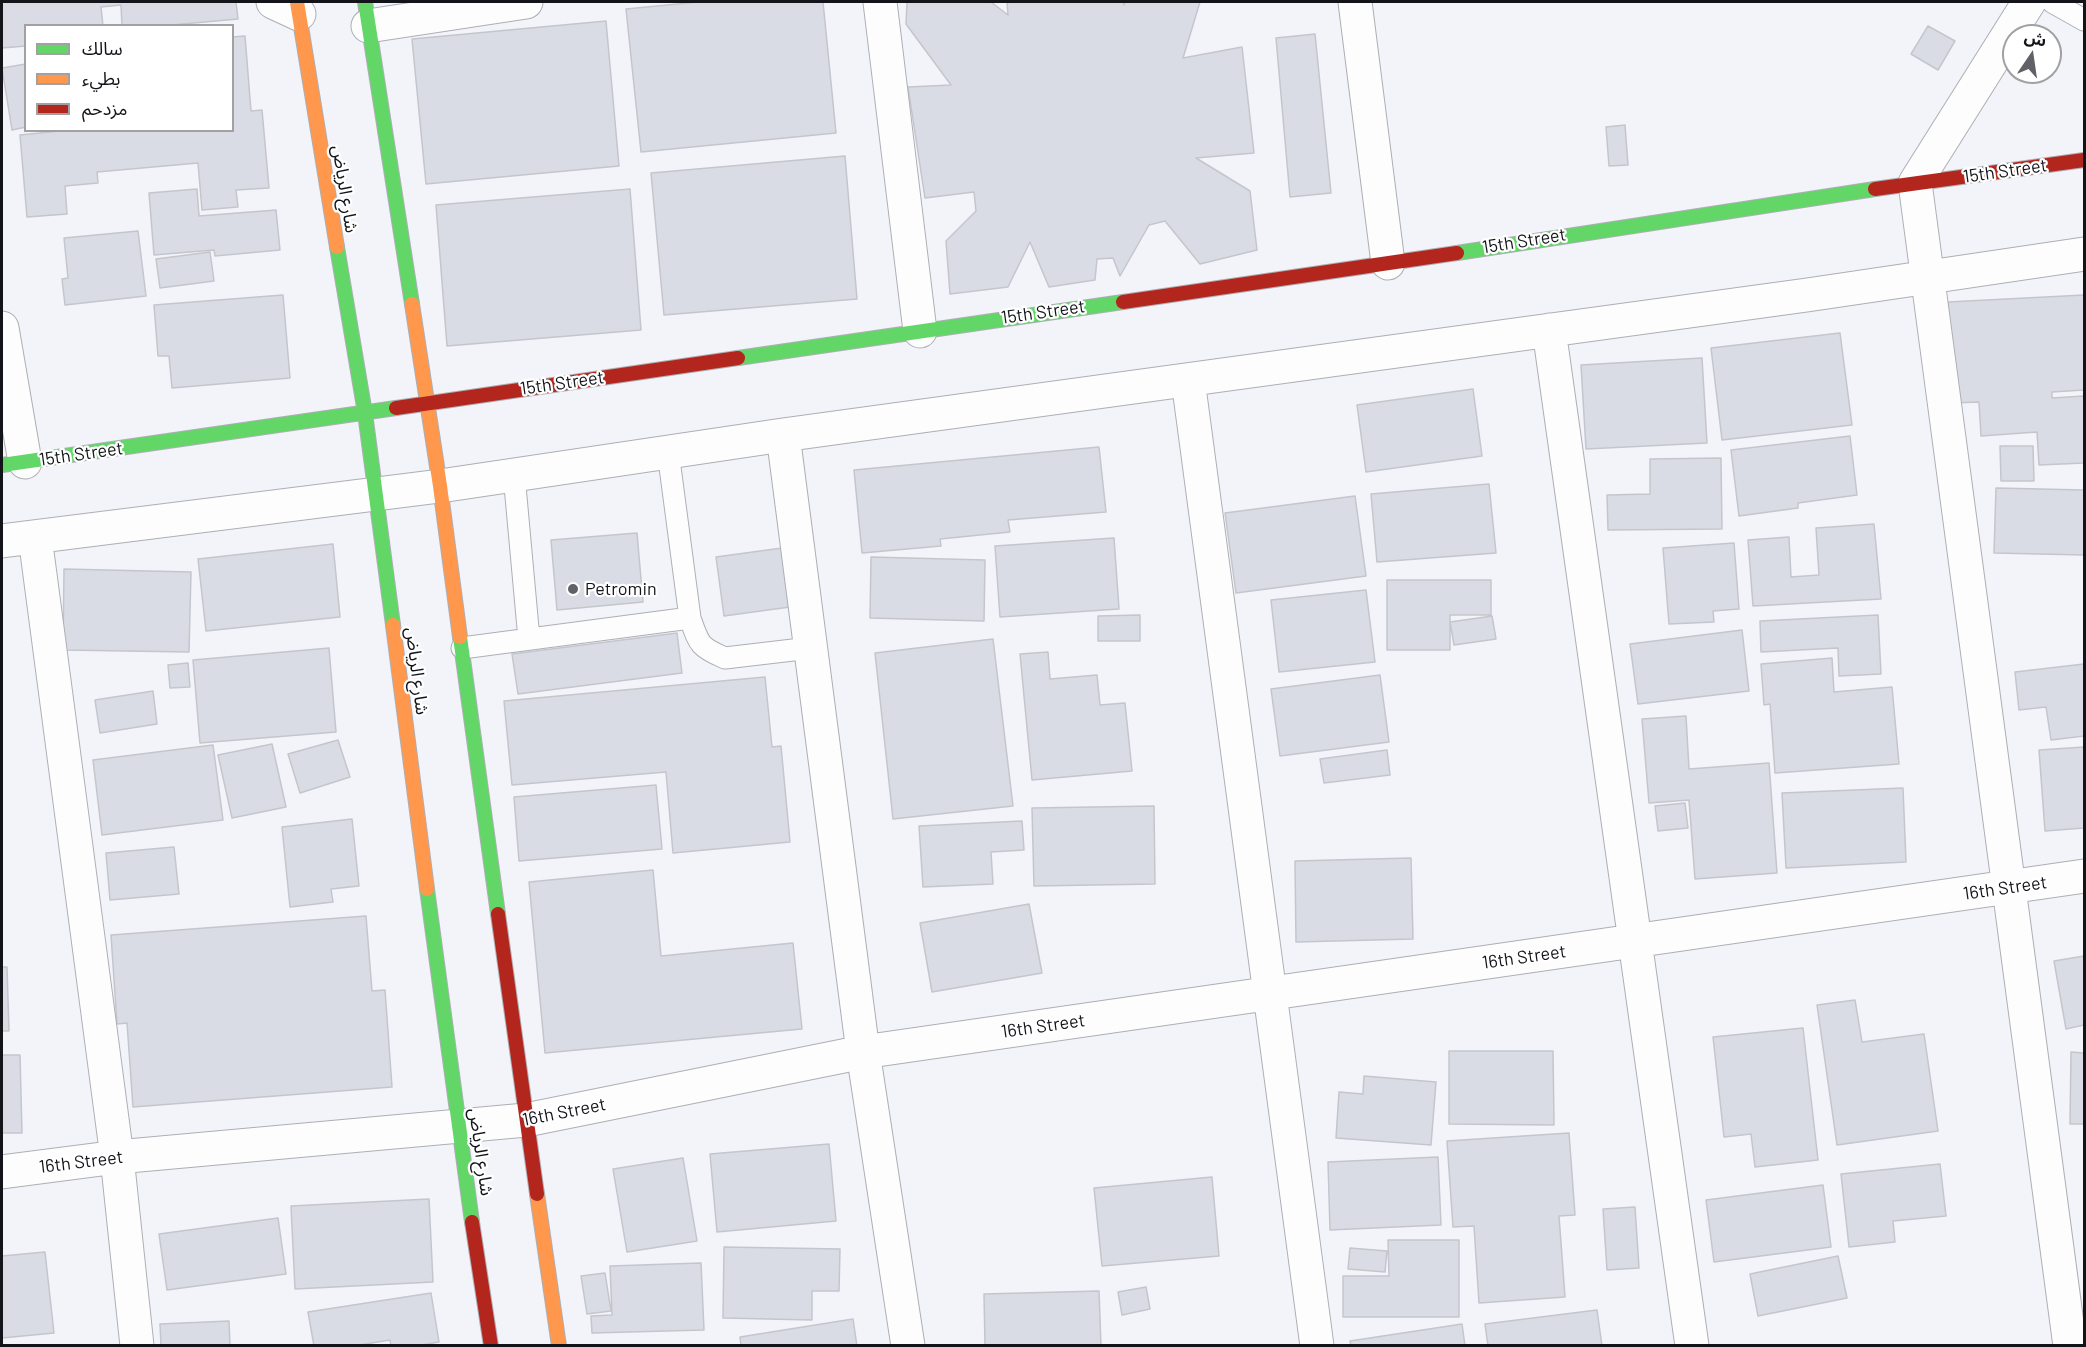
<!DOCTYPE html>
<meta charset="utf-8">
<style>
body{margin:0}
#map{position:relative;width:2086px;height:1347px;overflow:hidden;background:#f2f4fa;font-family:Barlow,"Noto Sans Arabic",sans-serif}
canvas{display:block}
.frame{position:absolute;inset:0;border:3px solid #131419;pointer-events:none}
.legend{position:absolute;left:24px;top:24px;width:210px;height:108px;box-sizing:border-box;background:#fff;border:2px solid #a1a1a3;margin:0;padding:8px 10px;list-style:none;font-size:18px;color:#131419}
.legend li{display:flex;align-items:center;gap:12px;height:30px}
.legend b{width:30px;border:2px solid #a1a1a3}
.north{position:absolute;left:2002px;top:24px;width:60px;height:60px;box-sizing:border-box;background:#fff;border:2px solid #a1a1a3;border-radius:50%;rotate:13deg;font-size:16px;font-weight:700;line-height:24px;text-align:center;color:#131419}
.north::after{content:'';display:block;margin:auto;width:21px;height:27px;background:#616268;clip-path:polygon(50% 0,100% 100%,50% 72%,0 100%)}
</style>
<div id="map">
<canvas width="2086" height="1347"></canvas>
<div class="frame"></div>
<ul class="legend">
<li><b style="height:8px;background:#63d668"></b>سالك</li>
<li><b style="height:8px;background:#ff974d"></b>بطيء</li>
<li><b style="height:8px;background:#b3261e"></b>مزدحم</li>
</ul>
<div class="north">ش</div>
</div>
<script>
const c = document.querySelector('canvas').getContext('2d');
c.lineJoin = 'round';
function fillPath(path, color) { c.fillStyle = color; c.fill(path, 'evenodd'); }
function stroke(path, color, width, dash) { c.strokeStyle = color; c.lineWidth = width; c.lineCap = dash ? 'butt' : 'round'; c.setLineDash(dash || []); c.stroke(path); }
function drawText(font, color, halo, rows, align = 'center') {
  c.font = font + ' Barlow,"Noto Sans Arabic",sans-serif'; c.lineWidth = 4.5; c.setLineDash([]); c.textBaseline = 'middle'; c.strokeStyle = halo; c.fillStyle = color; for (const [text, x, y, turn = 0] of rows) {
    c.save(); c.translate(x, y); c.rotate((+turn || 0) * Math.PI / 180); c.textAlign = isNaN(turn) ? turn : align; if (halo) c.strokeText(text, 0, 0); c.fillText(text, 0, 0); c.restore();
  }
}
const building = new Path2D(`
 M2 2H236L238 19 161 26H122L121 5 101 7 103 26H26V46L2 48Z
 M698 2H823L836 133 641 152 626 9Z
 M907 2H991L1008 15 1007 2H1123L1124 5 1125 2H1200L1183 58 1242 47 1254 153 1196 158 1250 191 1257 250 1200 264 1165 221 1149 225 1120 276 1113 258 1097 259 1095 280 1049 287 1030 242 1008 287 950 294 946 241 976 211 974 192 925 198 908 87 951 85 906 24Z
 M606 21 619 166 426 184 412 39Z
 M1928 26 1955 41 1938 70 1911 54Z
 M1315 34 1331 193 1290 197 1276 38Z
 M245 36 251 111 262 110 269 188 236 190 238 207 202 210 198 163 97 172 98 183 65 186 67 214 27 217 20 135 70 130H232V37Z
 M26 64V127L12 130 2 68Z
 M1625 125 1628 165 1609 166 1606 127Z
 M845 156 857 299 664 315 651 173Z
 M197 189 199 216 276 210 280 250 215 256 214 250 154 255 149 193Z
 M630 189 641 330 447 346 436 205Z
 M138 231 146 296 65 305 62 279 68 278 64 238Z
 M210 252 214 281 160 288 156 259Z
 M283 295 290 378 172 388 169 356H158L154 305Z
 M2084 295V390L2052 392V398L2084 396V463L2039 465 2037 432 1981 436 1979 402 1954 403 1948 302Z
 M1840 333 1852 425 1722 440 1711 348Z
 M1702 358 1707 443 1586 449 1581 365Z
 M1473 389 1482 456 1366 472 1357 405Z
 M1850 436 1857 495 1798 503V508L1739 516 1731 450Z
 M2000 446H2033L2034 481H2001Z
 M1099 447 1106 512 1008 520 1010 532 940 539 941 546 862 553 854 470Z
 M1721 458 1722 529 1608 530 1607 495 1650 494V459Z
 M1489 484 1496 553 1377 562 1371 494Z
 M1996 488 2084 490V555L1994 553Z
 M1355 496 1366 576 1236 593 1225 513Z
 M1874 524 1881 599 1753 606 1748 540 1789 537 1791 577 1819 575 1816 528Z
 M637 533 643 602 557 610 551 540Z
 M1114 538 1119 609 1000 617 995 546Z
 M1734 543 1739 609 1713 611 1714 622 1669 624 1663 548Z
 M333 544 340 617 206 631 198 559Z
 M782 548 790 607 724 616 716 557Z
 M871 557 985 560 984 621 870 618Z
 M64 569 191 572 189 652 63 650Z
 M1387 580H1491V615H1450V650H1387Z
 M1366 590 1375 662 1279 672 1271 600Z
 M1140 615V641H1098V616Z
 M1878 615 1881 674 1839 676 1838 648 1761 652 1760 621Z
 M1492 616 1496 639 1454 645 1450 622Z
 M1742 630 1749 691 1638 704 1630 644Z
 M677 633 682 673 518 694 512 654Z
 M993 639 1013 806 893 819 875 653Z
 M329 648 336 732 200 743 193 660Z
 M1048 652 1050 679 1097 675 1100 705 1125 703 1132 771 1032 780 1020 654Z
 M1832 658 1834 692 1892 687 1899 764 1775 773 1770 704 1764 705 1761 664Z
 M188 663 190 687 170 688 168 665Z
 M2084 664V736L2051 740 2046 707 2019 710 2015 672Z
 M1380 675 1389 742 1280 756 1271 689Z
 M765 677 772 747 781 746 790 842 673 853 666 772 512 785 504 701Z
 M153 691 157 724 100 733 95 700Z
 M1686 716 1689 769 1769 763 1777 873 1695 879 1689 800 1649 803 1642 719Z
 M338 740 350 777 300 793 288 754Z
 M272 744 286 807 232 818 218 755Z
 M213 745 223 820 102 835 93 760Z
 M2084 747V828L2045 831 2039 750Z
 M1387 750 1390 775 1324 783 1320 759Z
 M656 785 662 849 519 861 514 797Z
 M1903 788 1906 862 1786 868 1782 793Z
 M1685 803 1688 828 1658 831 1655 806Z
 M1154 806 1155 884 1034 886 1032 808Z
 M352 819 359 886 331 889 333 902 290 907 282 827Z
 M1022 821 1024 850 991 852 993 884 923 887 919 826Z
 M174 847 179 894 110 900 106 853Z
 M1411 858 1413 939 1296 942 1295 861Z
 M653 870 661 956 793 943 802 1029 545 1053 529 882Z
 M1029 904 1042 973 932 992 920 923Z
 M366 916 372 991 385 990 392 1087 133 1107 127 1023 117 1024 111 935Z
 M2084 956V1025L2066 1029 2054 961Z
 M2 967H7L9 1031H2Z
 M1855 1000 1862 1042 1924 1034 1938 1131 1837 1145 1817 1005Z
 M1803 1028 1818 1160 1755 1167 1751 1134 1724 1137 1713 1037Z
 M1449 1051H1553L1554 1125 1449 1124Z
 M2071 1052 2084 1053V1124H2070Z
 M2 1055H20L22 1133H2Z
 M1364 1076 1436 1082 1431 1145 1336 1138 1339 1092 1363 1094Z
 M1569 1133 1575 1215 1559 1216 1565 1297 1479 1303 1474 1226 1453 1227 1447 1141Z
 M829 1144 836 1221 717 1232 710 1154Z
 M1438 1157 1441 1225 1330 1230 1328 1162Z
 M683 1158 697 1241 627 1252 613 1169Z
 M1940 1164 1946 1216 1893 1221 1895 1242 1849 1247 1841 1174Z
 M1212 1177 1219 1256 1102 1266 1094 1188Z
 M1823 1185 1831 1247 1714 1262 1706 1200Z
 M429 1199 433 1282 295 1289 291 1206Z
 M1635 1207 1639 1268 1607 1270 1603 1209Z
 M278 1218 286 1274 167 1290 159 1234Z
 M1388 1240H1459V1317H1343V1276H1389Z
 M724 1247 840 1249 839 1291H812V1320L723 1318Z
 M1350 1248 1387 1251 1385 1272 1348 1269Z
 M45 1252 54 1333 2 1338V1256Z
 M1838 1256 1847 1298 1758 1316 1750 1274Z
 M701 1263 704 1330 592 1333 591 1316 612 1315 610 1266Z
 M605 1273 611 1311 587 1314 581 1276Z
 M1146 1287 1150 1309 1122 1315 1118 1292Z
 M1099 1291 1101 1346H985L984 1294Z
 M431 1293 439 1342 416 1346H391L390 1340 353 1346H314L308 1312Z
 M1597 1310 1602 1346H1488L1485 1324Z
 M853 1319 857 1346H741L740 1337Z
 M229 1321 230 1346H161L160 1324Z
 M1462 1324 1465 1346H1351L1350 1341Z`);
fillPath(building, '#dadce5');
stroke(building, '#c4c6cc', 1.5);
const lane = new Path2D(`
 M2052 2 2084 20
 M668 452 690 618C699 644 699 647 725 658L810 648
 M514 475 529 639
 M462 648 690 618`);
const street = new Path2D(`
 M273 2 299 14
 M880 2 920 331
 M1355 2 1388 263
 M2029 2 1915 183 2070 1346
 M368 26 526 2
 M2 328 25 462
 M1549 330 1692 1346
 M1188 380 1317 1346
 M783 435 863 1052 908 1346
 M35 537 117 1157 137 1346
 M2 541 440 486 783 435 1807 295 2084 254
 M2 1172 117 1157 526 1120 863 1052 2084 876`);
const fast = new Path2D(`
 M365 2 412 304
 M337 247 365 413 393 625
 M1457 253 1875 189
 M738 358 1123 302
 M2 465 396 408
 M460 637 498 914
 M427 889 472 1222`);
const slow = new Path2D(`
 M297 2 337 247
 M412 304 440 486 460 637
 M393 625 427 889
 M537 1194 559 1346`);
const jam = new Path2D(`
 M1875 189 2084 160
 M1123 302 1457 253
 M396 408 738 358
 M498 914 537 1194
 M472 1222 491 1346`);
stroke(lane, '#adafb4', 23);
stroke(street, '#adafb4', 35);
stroke(fast, '#adafb4', 16);
stroke(slow, '#adafb4', 16);
stroke(jam, '#adafb4', 16);
stroke(lane, '#fdfdfe', 21);
stroke(street, '#fdfdfe', 33);
stroke(fast, '#63d668', 14);
stroke(slow, '#ff974d', 14);
stroke(jam, '#b3261e', 14);
for (const [x, y, r, color] of [
 [573,589,6,"#616268"]
]) { const dot = new Path2D(); dot.arc(x, y, r, 0, 2 * Math.PI); c.fillStyle = color; c.fill(dot); stroke(dot, '#fff', 2); }
drawText('18px', '#131419', '#fff', [
 ["15th Street",2005,171,-8],
 ["شارع الرياض",345,189,81],
 ["15th Street",1524,241,-9],
 ["15th Street",1043,312,-8],
 ["15th Street",562,383,-8],
 ["15th Street",81,454,-8],
 ["شارع الرياض",417,671,83],
 ["16th Street",2005,888,-8],
 ["16th Street",1524,957,-8],
 ["16th Street",1043,1026,-8],
 ["16th Street",564,1112,-11],
 ["شارع الرياض",481,1152,82],
 ["16th Street",81,1162,-7]
]);
drawText('18px', '#131419', '#fff', [
 ["Petromin",585,589]
], 'left');
</script>
